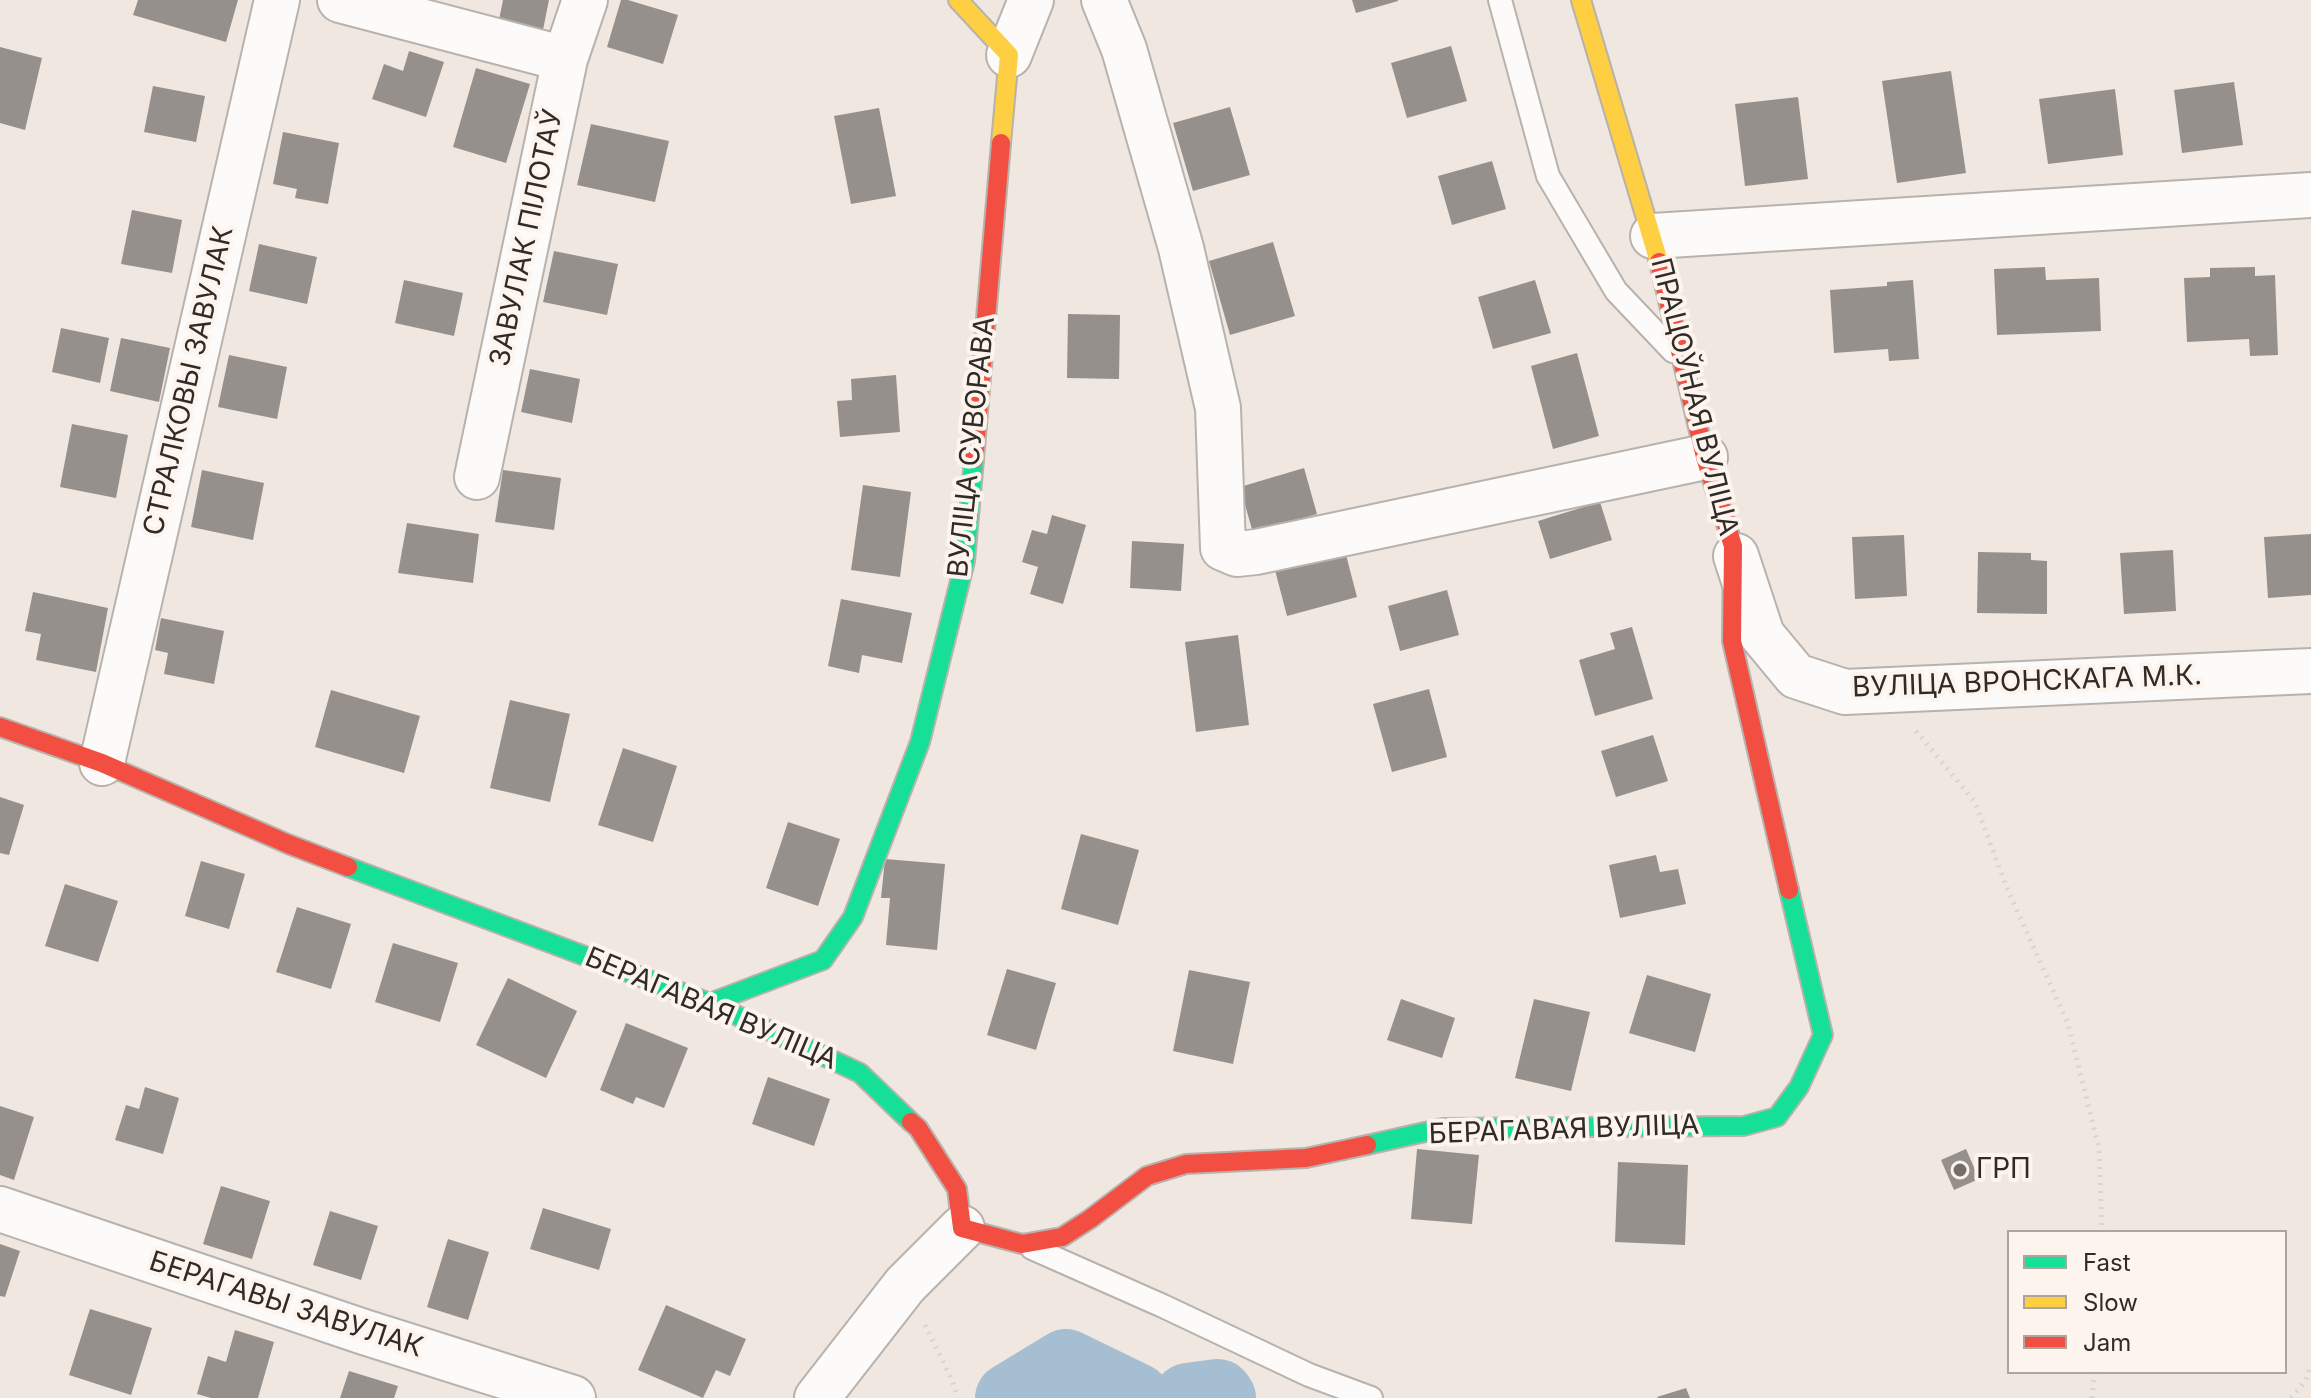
<!DOCTYPE html>
<meta charset="utf-8">
<style>
body{margin:0}
#map{position:relative;width:2311px;height:1398px;overflow:hidden;background:#f0e7e1;font-family:Inter,sans-serif}
canvas{display:block}
.legend{position:absolute;left:2007px;top:1230px;width:280px;height:144px;box-sizing:border-box;background:#fef4ee;border:2px solid #aca49e;margin:0;padding:10px 14px;list-style:none;font-size:24px;color:#312b27}
.legend li{display:flex;align-items:center;gap:16px;height:40px}
.legend b{width:40px;border:2px solid #aca49e}
</style>
<div id="map">
<canvas width="2311" height="1398"></canvas>
<ul class="legend">
<li><b style="height:10px;background:#16e098"></b>Fast</li>
<li><b style="height:10px;background:#ffcf43"></b>Slow</li>
<li><b style="height:10px;background:#f24e42"></b>Jam</li>
</ul>
</div>
<script>
const c = document.querySelector('canvas').getContext('2d');
c.lineJoin = 'round';
function stroke(path, color, width, dash) { c.strokeStyle = color; c.lineWidth = width; c.lineCap = dash ? 'butt' : 'round'; c.setLineDash(dash || []); c.stroke(path); }
function fillPath(path, color) { c.fillStyle = color; c.fill(path, 'evenodd'); }
function drawText(font, color, halo, rows, align = 'center') {
  c.font = font + ' Inter,sans-serif'; c.lineWidth = 8; c.setLineDash([]); c.textBaseline = 'middle'; c.strokeStyle = halo; c.fillStyle = color; for (const [text, x, y, turn = 0] of rows) {
    c.save(); c.translate(x, y); c.rotate((+turn || 0) * Math.PI / 180); c.textAlign = isNaN(turn) ? turn : align; if (halo) c.strokeText(text, 0, 0); c.fillText(text, 0, 0); c.restore();
  }
}
stroke(new Path2D(`
 M1010 1398 1066 1364 1136 1398
 M1188 1398 1218 1394 1221 1398`), '#a5bed2', 70);
fillPath(new Path2D(`
 M138 0H238L226 42 133 15Z
 M503 0H549L542 35 498 25Z
 M621 0H628L678 15 663 64 607 47Z
 M1352 0H1398V1L1356 13Z
 M1451 46 1467 101 1407 118 1391 63Z
 M0 47 42 58 25 130 0 123Z
 M409 51 444 62 426 117 372 99 384 64 403 71Z
 M476 68 530 84 506 163 453 147Z
 M1951 71 1966 173 1897 183 1882 81Z
 M2234 82 2243 145 2182 153 2174 90Z
 M153 86 205 96 196 142 144 132Z
 M2115 89 2123 155 2048 164 2039 99Z
 M1798 97 1808 179 1745 186 1735 104Z
 M1230 107 1250 175 1193 191 1173 123Z
 M879 108 896 196 851 204 834 116Z
 M591 124 669 141 655 202 577 185Z
 M283 132 339 143 328 204 295 198 297 189 273 184Z
 M1492 161 1506 209 1452 225 1438 176Z
 M132 210 182 220 172 273 121 264Z
 M1273 242 1295 316 1230 335 1209 261Z
 M259 244 317 257 307 304 249 291Z
 M554 251 618 264 607 315 543 302Z
 M2045 267 2046 280 2099 278 2101 331 1997 335 1994 269Z
 M2255 267V276L2275 275 2278 355 2250 356 2249 339 2187 342 2184 278 2210 277V268Z
 M404 280 463 293 454 336 395 323Z
 M1535 280 1551 333 1493 349 1478 297Z
 M1913 280 1919 359 1889 361 1888 349 1834 353 1830 290 1887 286V282Z
 M1068 314 1120 315 1119 379 1067 378Z
 M61 328 109 338 100 383 52 372Z
 M121 338 170 348 159 402 110 391Z
 M1577 353 1599 436 1553 449 1531 366Z
 M229 355 287 367 277 419 218 407Z
 M530 369 580 379 572 423 521 412Z
 M896 375 900 432 840 437 837 401 852 400 851 379Z
 M72 424 128 435 116 498 60 487Z
 M1304 468 1317 514 1253 533 1240 487Z
 M202 470 264 483 253 540 191 527Z
 M503 470 561 478 554 530 495 522Z
 M863 485 911 492 900 577 851 570Z
 M1600 502 1612 540 1550 559 1538 521Z
 M1052 515 1086 525 1063 604 1030 594 1038 567 1022 562 1032 530 1047 534Z
 M407 523 479 534 473 583 398 573Z
 M2311 534V595L2268 598 2264 537Z
 M1904 535 1907 596 1855 599 1852 537Z
 M1132 541 1184 544 1181 591 1130 588Z
 M2173 550 2176 611 2124 614 2120 553Z
 M1345 551 1357 597 1287 616 1275 570Z
 M1978 552 2031 553V560L2047 561V614L1977 613Z
 M1447 590 1459 635 1400 651 1388 606Z
 M33 592 108 608 96 672 36 660 41 634 25 631Z
 M841 599 912 613 902 663 862 655 859 673 828 666Z
 M161 618 224 631 214 684 164 674 168 653 155 650Z
 M1632 627 1653 699 1595 716 1579 660 1615 649 1610 633Z
 M1238 635 1249 725 1196 732 1185 642Z
 M1429 689 1447 757 1392 772 1373 704Z
 M331 690 420 716 404 773 315 747Z
 M510 700 570 714 550 802 490 788Z
 M1653 735 1668 781 1616 797 1601 751Z
 M623 748 677 766 653 842 598 825Z
 M0 797 24 805 9 855 0 853Z
 M788 822 840 839 818 906 766 888Z
 M1081 834 1139 850 1118 925 1061 909Z
 M1656 855 1660 872 1678 869 1686 904 1620 918 1609 865Z
 M885 859 945 864 937 950 886 945 890 898H881Z
 M201 861 245 874 229 929 185 916Z
 M65 884 118 901 98 962 45 946Z
 M297 907 351 924 331 989 276 972Z
 M393 943 458 963 440 1022 375 1002Z
 M1007 969 1056 983 1036 1050 987 1035Z
 M1189 970 1250 982 1233 1064 1173 1051Z
 M1647 975 1711 994 1695 1052 1629 1033Z
 M508 978 577 1011 546 1078 476 1045Z
 M1401 999 1455 1018 1442 1058 1387 1040Z
 M1534 999 1590 1012 1571 1091 1515 1078Z
 M626 1023 688 1048 664 1108 636 1097 633 1104 600 1090Z
 M768 1077 830 1099 814 1146 752 1124Z
 M145 1087 179 1098 163 1154 115 1140 126 1105 139 1109Z
 M0 1106 34 1117 14 1180 0 1175Z
 M1417 1149 1479 1155 1472 1224 1411 1219Z
 M1966 1149 1979 1179 1954 1190 1941 1160Z
 M1618 1162 1688 1165 1685 1245 1615 1242Z
 M221 1186 270 1201 252 1259 203 1244Z
 M543 1208 611 1229 599 1270 530 1249Z
 M330 1211 378 1226 361 1280 313 1265Z
 M448 1239 489 1252 468 1320 427 1307Z
 M0 1244 20 1251 5 1297 0 1296Z
 M666 1305 746 1339 730 1376 716 1370 703 1398 638 1370Z
 M90 1309 152 1328 131 1395 69 1375Z
 M235 1330 274 1342 258 1398H211L197 1394 208 1356 226 1362Z
 M349 1371 398 1386 394 1398H340Z
 M1686 1388 1690 1398H1658L1657 1397Z`), '#96908c');
const lane = new Path2D(`
 M1500 0 1548 176 1616 291 1673 351
 M1032 1248 1163 1306 1309 1375 1371 1398`);
const street = new Path2D(`
 M340 0 565 59
 M1104 0 1124 49 1181 248 1218 408 1223 548 1237 554 1256 552 1705 457
 M1009 55 1031 0
 M1653 236 2311 195
 M477 477 565 59 585 0
 M1736 556 1762 635 1796 676 1845 692 2311 671
 M102 763 277 0
 M0 1209 364 1332 573 1398
 M817 1398 905 1285 962 1228`);
const fast = new Path2D(`
 M348 867 710 1003 860 1073 911 1122
 M710 1003 823 960 853 917 920 742 965 561 974 459
 M1367 1145 1443 1128 1744 1126 1777 1117 1799 1087 1823 1035 1789 890`);
const slow = new Path2D(`
 M958 0 1009 55 1001 143
 M1581 0 1659 262`);
const jam = new Path2D(`
 M1659 262 1705 457 1733 546 1732 641 1789 890
 M974 459 1001 143
 M0 727 102 763 288 844 348 867
 M911 1122 918 1128 957 1189 962 1228 1022 1244 1062 1237 1090 1219 1147 1176 1186 1164 1306 1158 1367 1145`);
stroke(lane, '#b8b2ad', 26);
stroke(street, '#b8b2ad', 48);
stroke(fast, '#b8b2ad', 22);
stroke(slow, '#b8b2ad', 22);
stroke(jam, '#b8b2ad', 22);
stroke(new Path2D(`
 M1916 731 1975 802 2006 886 2068 1024 2099 1148 2102 1232
 M925 1325 952 1380 958 1398
 M2092 1398 2095 1372
 M2291 1398 2306 1380 2311 1364`), '#d7d4d3', 5, [2, 6]);
stroke(lane, '#fdfbfa', 22);
stroke(street, '#fdfbfa', 44);
stroke(fast, '#16e098', 18);
stroke(slow, '#ffcf43', 18);
stroke(jam, '#f24e42', 18);
for (const [x, y, r, color] of [
 [1960,1170,8,"#746d68"]
]) { const dot = new Path2D(); dot.arc(x, y, r, 0, 2 * Math.PI); c.fillStyle = color; c.fill(dot); stroke(dot, '#fef4ee', 3); }
drawText('28px', '#312b27', '#fef4ee', [
 ["ЗАВУЛАК ПІЛОТАЎ",527,238,-78],
 ["СТРАЛКОВЫ ЗАВУЛАК",189,381,-77],
 ["ПРАЦОЎНАЯ ВУЛІЦА",1694,397,76],
 ["ВУЛІЦА СУВОРАВА",972,447,-84],
 ["ВУЛІЦА ВРОНСКАГА М.К.",2027,682,-2],
 ["БЕРАГАВАЯ ВУЛІЦА",711,1009,23],
 ["БЕРАГАВАЯ ВУЛІЦА",1564,1130,-2],
 ["БЕРАГАВЫ ЗАВУЛАК",286,1305,18]
]);
drawText('28px', '#312b27', '#fef4ee', [
 ["ГРП",1976,1170]
], 'left');
</script>
